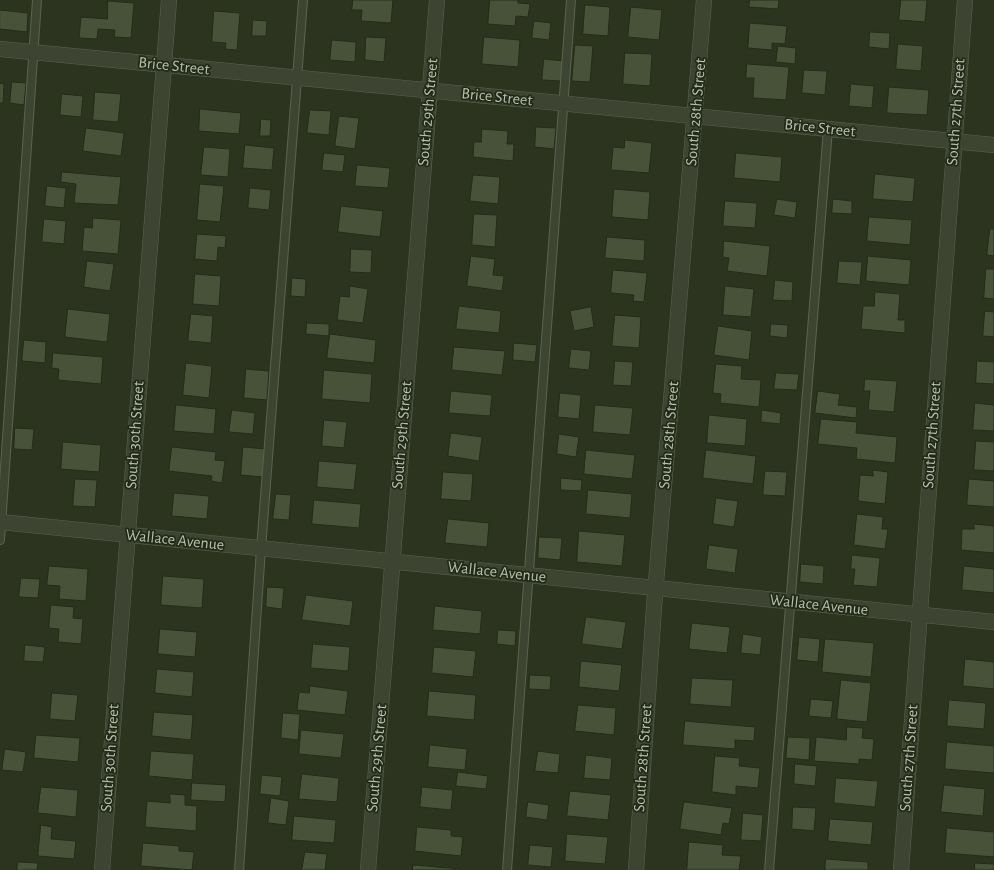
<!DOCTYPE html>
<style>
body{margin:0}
canvas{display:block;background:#2c341f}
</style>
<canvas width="994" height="870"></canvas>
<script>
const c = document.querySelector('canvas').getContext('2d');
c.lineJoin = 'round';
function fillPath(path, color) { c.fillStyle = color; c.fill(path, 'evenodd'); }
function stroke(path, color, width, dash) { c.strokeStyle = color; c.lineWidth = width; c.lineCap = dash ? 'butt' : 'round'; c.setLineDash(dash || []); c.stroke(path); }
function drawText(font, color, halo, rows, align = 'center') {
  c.font = font + ' "Alegreya Sans",sans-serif'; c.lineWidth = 3.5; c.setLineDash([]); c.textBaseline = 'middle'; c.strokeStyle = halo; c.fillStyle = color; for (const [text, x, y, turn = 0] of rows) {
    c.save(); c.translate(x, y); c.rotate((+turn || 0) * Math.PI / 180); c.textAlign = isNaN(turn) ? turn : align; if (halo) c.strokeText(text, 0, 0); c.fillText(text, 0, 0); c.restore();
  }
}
const building = new Path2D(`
 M353 0H393L391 23 361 21 362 10H352Z
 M490 0H518V3L530 4 528 17 516 16 515 26 488 24Z
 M750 0H779L778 9 749 7Z
 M901 0H927L925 22 899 20Z
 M108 1 134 3 131 38 114 37 115 30 98 29 97 39 79 38 81 17 107 19Z
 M585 5 610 7 608 36 583 34Z
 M631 7 662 10 659 40 628 37Z
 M0 10 28 13 27 32 0 29Z
 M214 11 240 13 237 50 225 49 226 43 212 42Z
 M253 20 267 21 266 36H252Z
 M534 21 551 23 549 40 532 38Z
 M750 23 787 26 785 44 772 43V50L748 48Z
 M870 32 890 33 889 49 869 47Z
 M366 37 386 38 384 62 365 60Z
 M484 37 520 40 518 67 482 64Z
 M332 40 356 42 355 62 330 60Z
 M898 44 923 46 921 71 896 69Z
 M575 45 593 46 590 82 572 81Z
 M778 46 796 48 795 64 776 62Z
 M625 53 652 54 650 86 623 84Z
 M544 59 563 61 561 81 542 80Z
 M747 64 789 67 786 100 753 98 754 78H746Z
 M804 70 827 71 825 95 802 93Z
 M12 82 26 83 24 105 10 103Z
 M0 83 4 84 3 103H0Z
 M851 84 874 86 872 108 849 106Z
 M889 87 929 90 927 115 887 113Z
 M95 92 121 94 118 122 93 120Z
 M62 94 83 96 81 117 60 115Z
 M200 109 241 113 239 134 199 131Z
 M310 110 331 111 329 135 307 133Z
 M339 116 359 118 355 149 335 146Z
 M261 119 271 120 270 136H260Z
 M536 127 556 128 554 149 535 147Z
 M86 128 124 133 121 156 83 151Z
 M482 129 508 131 507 144H514L513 161 473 157 474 142H481Z
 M625 140 652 143 649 173 611 170 613 147 624 148Z
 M245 145 274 148 272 170 243 168Z
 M204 147 230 149 228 177 201 175Z
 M324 153 345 155 343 172 322 170Z
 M736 153 782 157 780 182 734 178Z
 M357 165 390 168 388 188 355 186Z
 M62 172 121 177 118 205 74 203 76 184 61 182Z
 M875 174 915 178 913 202 873 199Z
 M473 175 500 177 498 204 470 201Z
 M200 184 224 186 220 222 197 220Z
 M47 186 66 188 64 208 45 206Z
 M250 188 271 190 269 210 248 208Z
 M614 189 650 192 648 220 612 217Z
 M777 199 797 202 795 218 774 215Z
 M833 199 852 201V214L832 213Z
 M725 201 757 203 755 228 723 226Z
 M341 206 383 211 380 237 338 232Z
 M474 214 497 215 495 247 472 245Z
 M869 217 912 220 910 245 867 241Z
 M93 218 121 220 118 254 82 251 84 227 92 228Z
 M44 219 66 221 64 244 42 242Z
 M990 229H994V256L987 255Z
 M197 234 226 236 225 248 218 247 217 261 195 259Z
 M607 237 645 240 644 261 605 258Z
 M724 241 770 246 767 276 727 271 729 258 723 257Z
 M351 249 372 250 371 273 350 272Z
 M471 256 495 259 493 275 504 276 502 291 467 286Z
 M868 256 911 260 909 285 866 281Z
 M87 261 114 264 110 291 84 287Z
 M839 261 862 262 860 285 837 283Z
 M986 269H994V299L984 298Z
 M613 270 647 273 644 302 633 301 634 295 611 293Z
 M195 274 221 276 219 306 193 304Z
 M292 278 306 279 305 297 291 296Z
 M775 280 793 282 792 301 773 300Z
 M350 286 368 289 363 323 337 320 340 296 349 297Z
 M725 286 754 289 751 317 723 315Z
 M875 292 900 294 898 320H905V333L861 329 863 306H874Z
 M459 306 501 311 499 333 456 329Z
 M591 307 594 327 574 331 570 311Z
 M68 309 110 314 107 342 65 337Z
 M985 311 994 312V337L983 336Z
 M191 314 213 316 211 343 188 341Z
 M615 315 641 317 639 348 612 346Z
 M307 323 329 324V336L306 334Z
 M771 324 788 325 787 338 770 336Z
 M718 326 752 331 749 360 714 355Z
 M330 334 376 340 374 363 327 358Z
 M24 340 46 342 45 363 22 361Z
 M514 343 537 345 535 362 513 360Z
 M454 347 505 351 502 375 452 370Z
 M571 349 591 351 589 370 569 368Z
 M53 353 103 357 101 384 58 380 59 369 52 368Z
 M615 361 633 362 631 386 613 385Z
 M977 361 994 362V384L976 383Z
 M186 363 212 366 209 398 183 395Z
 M716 364 742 366 741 379 761 380 759 407 720 403 721 394 713 393Z
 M246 369 269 371 267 400 244 398Z
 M324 370 372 374 370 403 322 399Z
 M776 373 799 374 797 390 774 389Z
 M865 379 897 381 894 412 868 410 870 391H864Z
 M451 391 492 395 490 416 449 413Z
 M818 391 840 394 838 405 857 407 856 418 815 413Z
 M560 393 581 395 579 419 558 417Z
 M975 403 994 405V431L973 430Z
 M176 405 216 409 214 434 174 431Z
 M595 405 633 408 630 435 593 432Z
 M232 410 255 413 253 434 229 432Z
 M762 410 781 413 780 424 761 422Z
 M709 415 747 419 745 446 707 443Z
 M821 419 857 422 856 433 897 437 895 463 856 459 857 448 818 444Z
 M324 420 347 422 344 448 322 446Z
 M15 428 34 429 32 450 14 449Z
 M451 433 482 437 479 461 448 456Z
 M559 434 579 437 576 457 557 454Z
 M976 441 994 442V471L974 470Z
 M63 442 101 445 99 472 61 469Z
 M172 447 216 452 215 460 225 461 222 483 211 481 212 476 169 471Z
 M243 447 265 449 263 477 241 475Z
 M586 450 635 455 632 479 584 474Z
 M706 450 756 456 753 484 703 478Z
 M319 461 357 464 354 490 317 487Z
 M873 470 888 472 885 504 858 501 860 475 873 476Z
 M765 471 787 472 785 496 763 495Z
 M443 472 473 474 471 501 441 499Z
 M561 478 582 480 581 491 561 490Z
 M75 479 97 480 95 507 73 506Z
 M969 479 994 481V507L967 505Z
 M588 490 632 494 630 518 586 514Z
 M174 493 209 496 207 519 172 516Z
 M276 494 291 495 289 520 273 519Z
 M716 498 738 501 734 527 713 524Z
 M314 500 361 504 359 528 312 524Z
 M857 514 883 517 882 529H888L885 549 854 545Z
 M448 519 489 523 487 547 445 543Z
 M974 524 994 526V553L961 550 962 529H974Z
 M579 531 625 535 622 566 577 562Z
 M539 537 562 538 560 560 538 558Z
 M709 545 738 549 735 573 706 569Z
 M852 555 880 558 877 587 853 585 855 569H851Z
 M801 564 824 566 823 584 800 582Z
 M49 566 88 569 86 601 59 599 60 586 47 585Z
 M964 566 994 569V593L962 590Z
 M163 576 204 579 202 608 161 605Z
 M21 578 40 579 38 598 19 597Z
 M267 587 284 588 282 609 266 607Z
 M306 595 353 601 350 626 302 620Z
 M51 605 74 607 73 618 83 619 81 644 58 642 59 629 49 628Z
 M435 606 482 611 480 634 433 630Z
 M586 617 626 622 622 649 582 644Z
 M692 623 730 627 727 653 689 649Z
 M160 629 197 632 195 657 158 654Z
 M498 630 516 631 515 646 497 644Z
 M743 634 762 637 760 655 741 653Z
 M799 637 820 639 818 662 797 660Z
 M825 639 874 643 871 677 822 672Z
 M313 644 350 647 348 671 311 668Z
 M25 645 45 647 43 662 24 661Z
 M434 647 476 651 473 677 432 673Z
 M965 659 994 662V689L963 686Z
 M581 661 622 665 619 691 579 687Z
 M157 669 194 672 192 697 155 693Z
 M530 675 551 676 550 690 529 689Z
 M692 678 733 680 731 707 690 704Z
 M841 680 871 683 867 722 837 719Z
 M310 686 348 691 345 715 297 710 299 692 309 693Z
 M429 691 476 695 474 720 427 716Z
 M52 693 78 695 75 721 50 719Z
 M811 699 833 701 831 718 809 716Z
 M949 700 986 703 984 729 947 726Z
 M578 705 616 708 614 735 575 731Z
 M154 712 193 715 191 740 152 736Z
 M283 713 300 714 298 740 281 738Z
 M685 721 755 727 754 741 735 740V749L683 745Z
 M847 727 863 728 862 738 874 739 872 760 859 759V764L814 761 816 737 846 740Z
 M301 730 344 734 341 758 299 754Z
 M36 735 80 738 78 762 34 758Z
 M788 737 810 738 809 760 786 758Z
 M947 742 994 746V773L945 769Z
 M430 745 467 749 465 770 428 767Z
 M5 749 26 752 23 772 2 770Z
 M151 751 194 754 192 780 149 776Z
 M538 751 560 754 558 773 535 771Z
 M586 755 612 758 610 780 584 778Z
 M715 756 740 758 739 766 760 768 758 788 736 786V795L712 792Z
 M795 764 817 766 815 786 794 784Z
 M458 772 488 776 486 789 456 786Z
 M302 774 339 778 337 802 299 799Z
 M262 775 282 777 280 796 260 794Z
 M836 778 878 781 875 807 834 803Z
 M192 783 226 785 225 802 191 800Z
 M944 785 985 789 983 816 941 812Z
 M41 787 78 790 76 817 38 813Z
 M422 787 453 790 451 810 420 807Z
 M570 791 611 795 608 820 567 816Z
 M170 794 185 795V805L197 806 196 831 145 827 147 801 170 803Z
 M271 798 289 801 286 825 268 823Z
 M528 802 549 805 547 820 526 817Z
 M684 802 732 808 729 824 723 823 721 835 680 829Z
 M793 807 816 808 814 831 792 829Z
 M743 813 763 815 761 841 741 840Z
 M294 816 336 820 334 843 292 840Z
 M830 819 873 822 871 845 828 841Z
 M41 825 52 827 51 839 76 841 74 859 38 856Z
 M417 827 451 830V836L463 837 461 856 415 851Z
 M947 828 994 832V857L945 853Z
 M567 834 608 837 605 864 565 861Z
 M689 842 723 845 722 855 741 856 739 870H687Z
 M143 843 179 846V851L194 852 192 870 141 866Z
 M530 845 553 847 551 867 528 865Z
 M305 852 327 854 325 870H302Z
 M826 859 868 862V870H825Z
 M18 862 38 863 37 870H17Z
 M975 863 994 864V870H975Z
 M413 865 461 869V870H413Z`);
fillPath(building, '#485238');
stroke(building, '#242b1a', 1);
const lane = new Path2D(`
 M0 540 37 0
 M239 870 261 549 303 0
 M507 870 571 0
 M769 870 828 129`);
const street = new Path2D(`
 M0 49 994 145
 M0 522 994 622
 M102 870 169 0
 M368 870 437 0
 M636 870 654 607 704 0
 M901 870 965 0`);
stroke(lane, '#5b6350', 10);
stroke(street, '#5b6350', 16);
stroke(lane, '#3d4532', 8);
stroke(street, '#3d4532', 15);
drawText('16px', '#b8c2ac', '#222918', [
 ["Brice Street",174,66,6],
 ["Brice Street",497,97,6],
 ["South 29th Street",428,112,-85],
 ["South 28th Street",696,112,-85],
 ["South 27th Street",956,112,-86],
 ["Brice Street",820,128,6],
 ["South 30th Street",135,435,-86],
 ["South 29th Street",402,435,-85],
 ["South 28th Street",669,435,-85],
 ["South 27th Street",932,435,-86],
 ["Wallace Avenue",175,540,6],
 ["Wallace Avenue",497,572,6],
 ["Wallace Avenue",819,605,6],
 ["South 30th Street",110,758,-86],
 ["South 29th Street",377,758,-85],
 ["South 28th Street",643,758,-86],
 ["South 27th Street",909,758,-86]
]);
</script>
